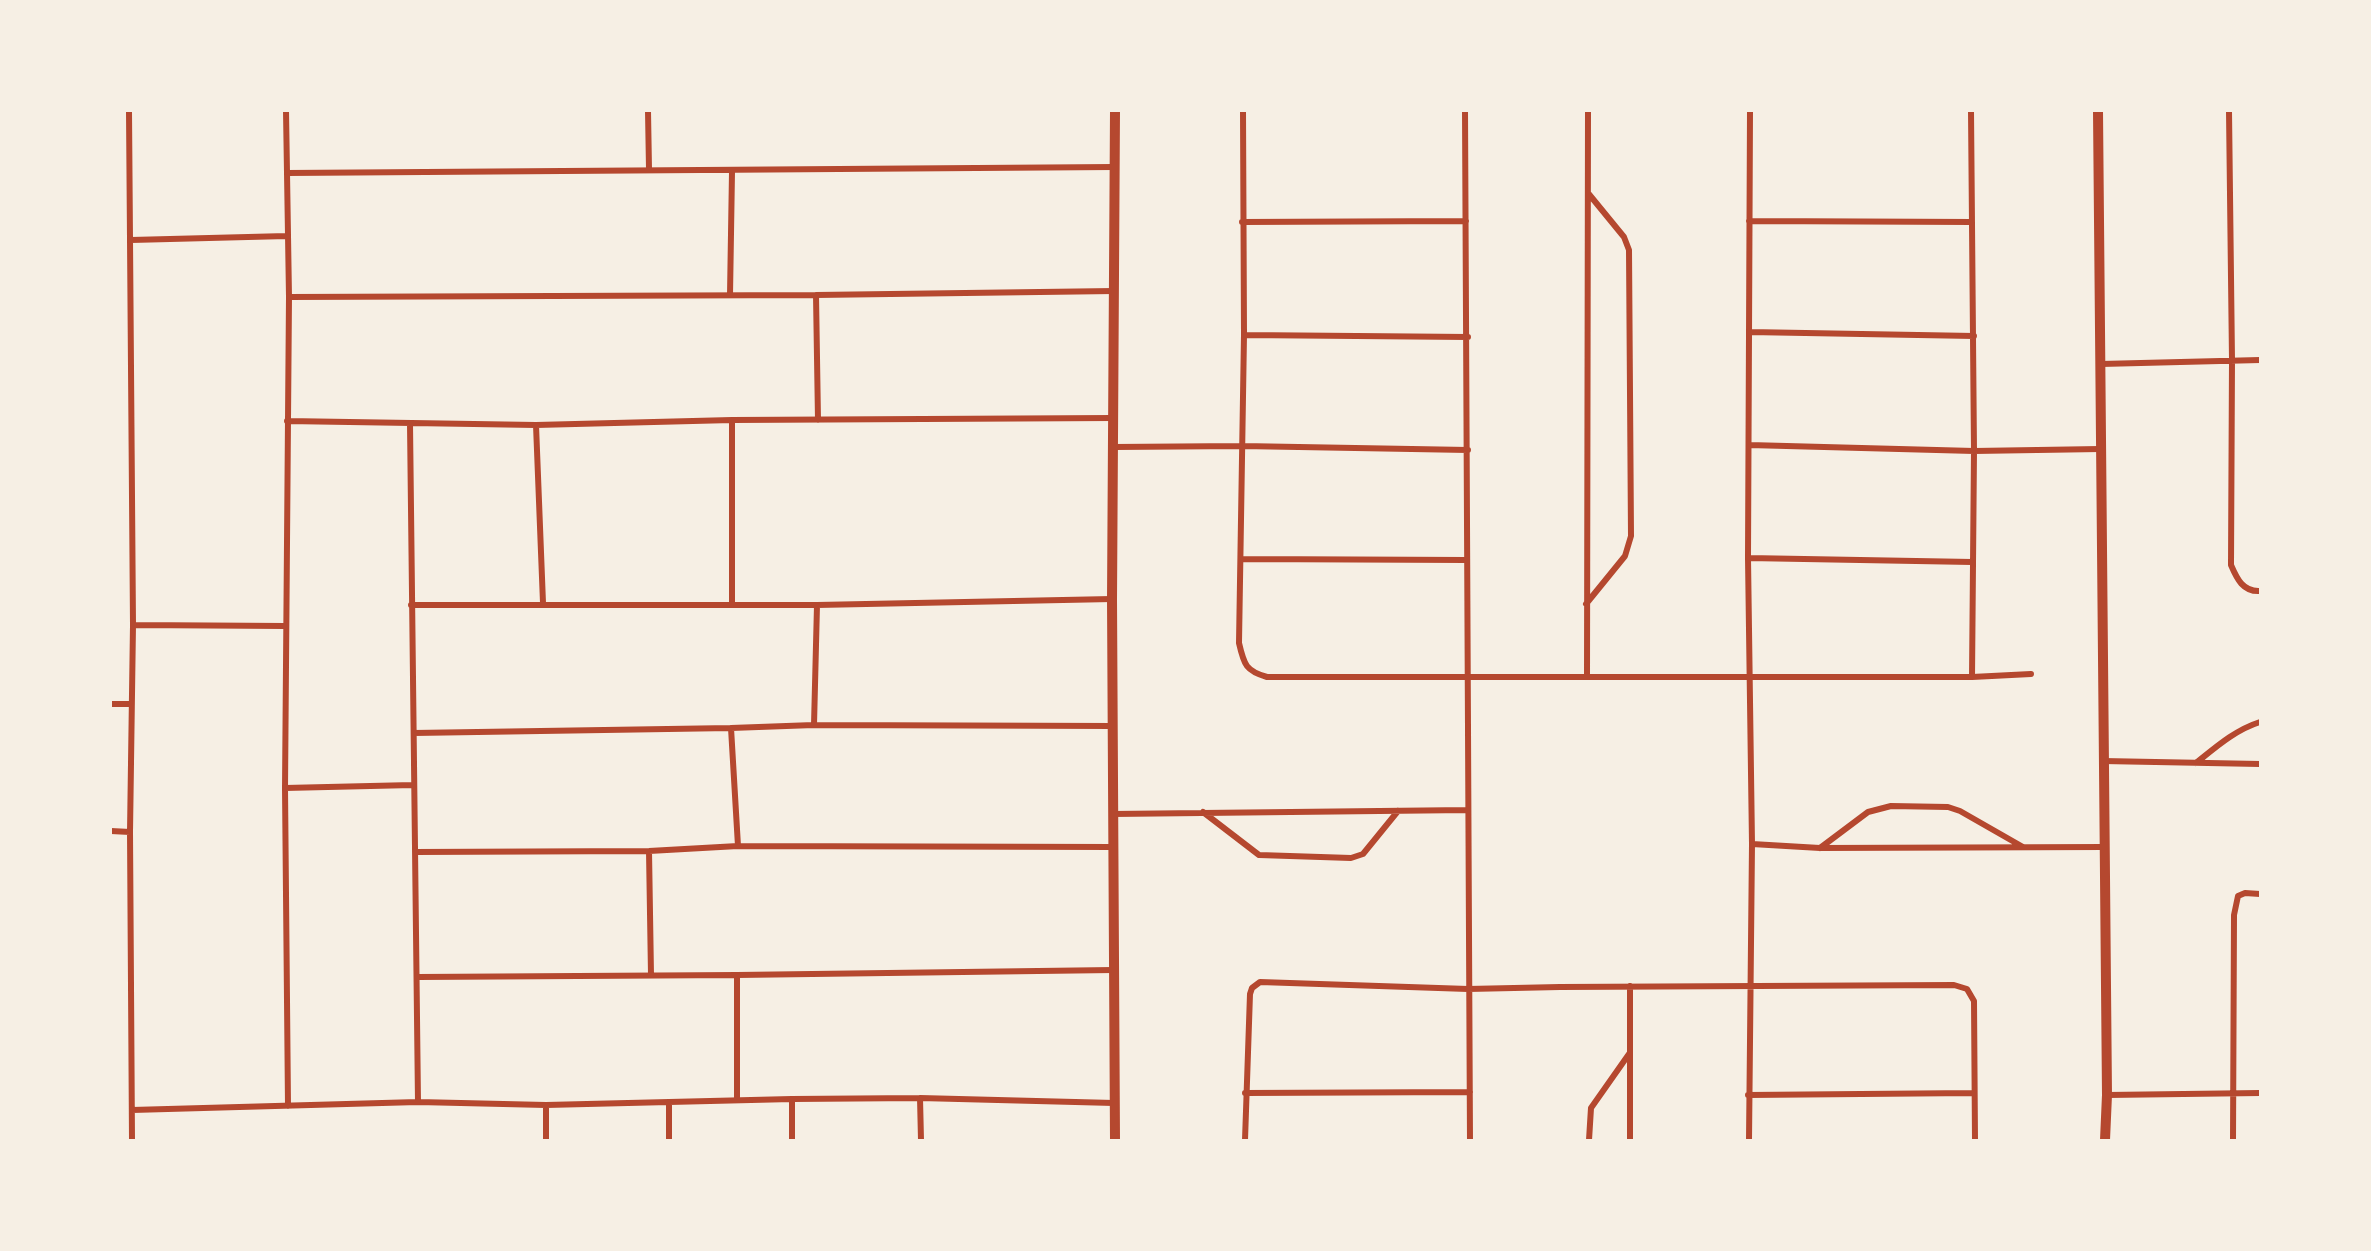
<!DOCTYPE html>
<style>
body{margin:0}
#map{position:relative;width:2371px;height:1251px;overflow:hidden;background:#f6efe4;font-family:Roboto,sans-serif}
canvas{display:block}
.frame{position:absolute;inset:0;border:112px solid #f6efe4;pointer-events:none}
</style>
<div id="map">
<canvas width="2371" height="1251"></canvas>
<div class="frame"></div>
</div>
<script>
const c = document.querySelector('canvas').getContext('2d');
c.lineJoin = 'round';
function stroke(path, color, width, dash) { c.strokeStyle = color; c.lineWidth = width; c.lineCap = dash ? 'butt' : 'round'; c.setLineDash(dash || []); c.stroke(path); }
stroke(new Path2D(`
 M129 111 133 625 130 832 132 1140
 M286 111 289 297 285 788 288 1106
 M648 111 649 169
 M1243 111 1244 335 1239 643C1244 665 1246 671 1267 677H1972L2031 674
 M1465 111 1470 1140
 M1971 111 1974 451 1972 677
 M2229 111 2232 360 2231 565C2237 579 2243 592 2260 591
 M287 173 1114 167
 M1749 221 1972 222
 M1242 222 1466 221
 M131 240 287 236
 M730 295 732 172
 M816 295 818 420
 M289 297 816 295 1114 291
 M1749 332 1974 336
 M1244 335 1468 337
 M2101 364 2260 360
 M287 421 536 425 732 420 1113 418
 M410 424 418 1102
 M536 425 543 603
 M1749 445 1974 451 2100 449
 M1114 447 1242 446 1468 450
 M1748 558 1972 562
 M1242 559 1466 560
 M732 604V420
 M1586 604 1625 556 1631 536 1629 250 1624 237 1588 193
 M411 605H817L1112 599
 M133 625 285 626
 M1587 675 1588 111
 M111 704H131
 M814 725 817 605
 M731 728 738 846
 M414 733 731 728 814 725 1113 726
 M2103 761 2260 764
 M2196 763C2216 747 2235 730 2260 722
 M285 788 413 785
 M1203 812 1259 855 1351 858 1363 854 1398 811
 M1113 814 1468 810
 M111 831 130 832
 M1752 844 1820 848 2104 847
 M1820 848 1868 812 1891 806 1948 807 1960 811 2023 847
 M649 851 651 975
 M415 852 649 851 738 846 1112 847
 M737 975V1100
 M418 977 737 975 1113 970
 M1630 986V1140
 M1245 1093 1470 1092
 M1748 1095 1974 1093
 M2107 1095 2260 1093
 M920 1098 921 1140
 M792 1099V1140
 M669 1102V1140
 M546 1105V1140
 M132 1110 418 1102 546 1105 792 1099 920 1098 1114 1103
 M1245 1140 1250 994 1252 988 1260 982 1468 989 1560 987 1954 985 1967 989 1974 1001 1975 1140
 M1589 1140 1591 1108 1629 1054
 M1749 1140 1752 844 1748 558 1750 111
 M2233 1140 2234 915 2238 896 2245 893 2260 894`), '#b5482f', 6);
stroke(new Path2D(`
 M1115 111 1112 599 1115 1140
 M2098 111 2107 1095 2105 1140`), '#b5482f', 10);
</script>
